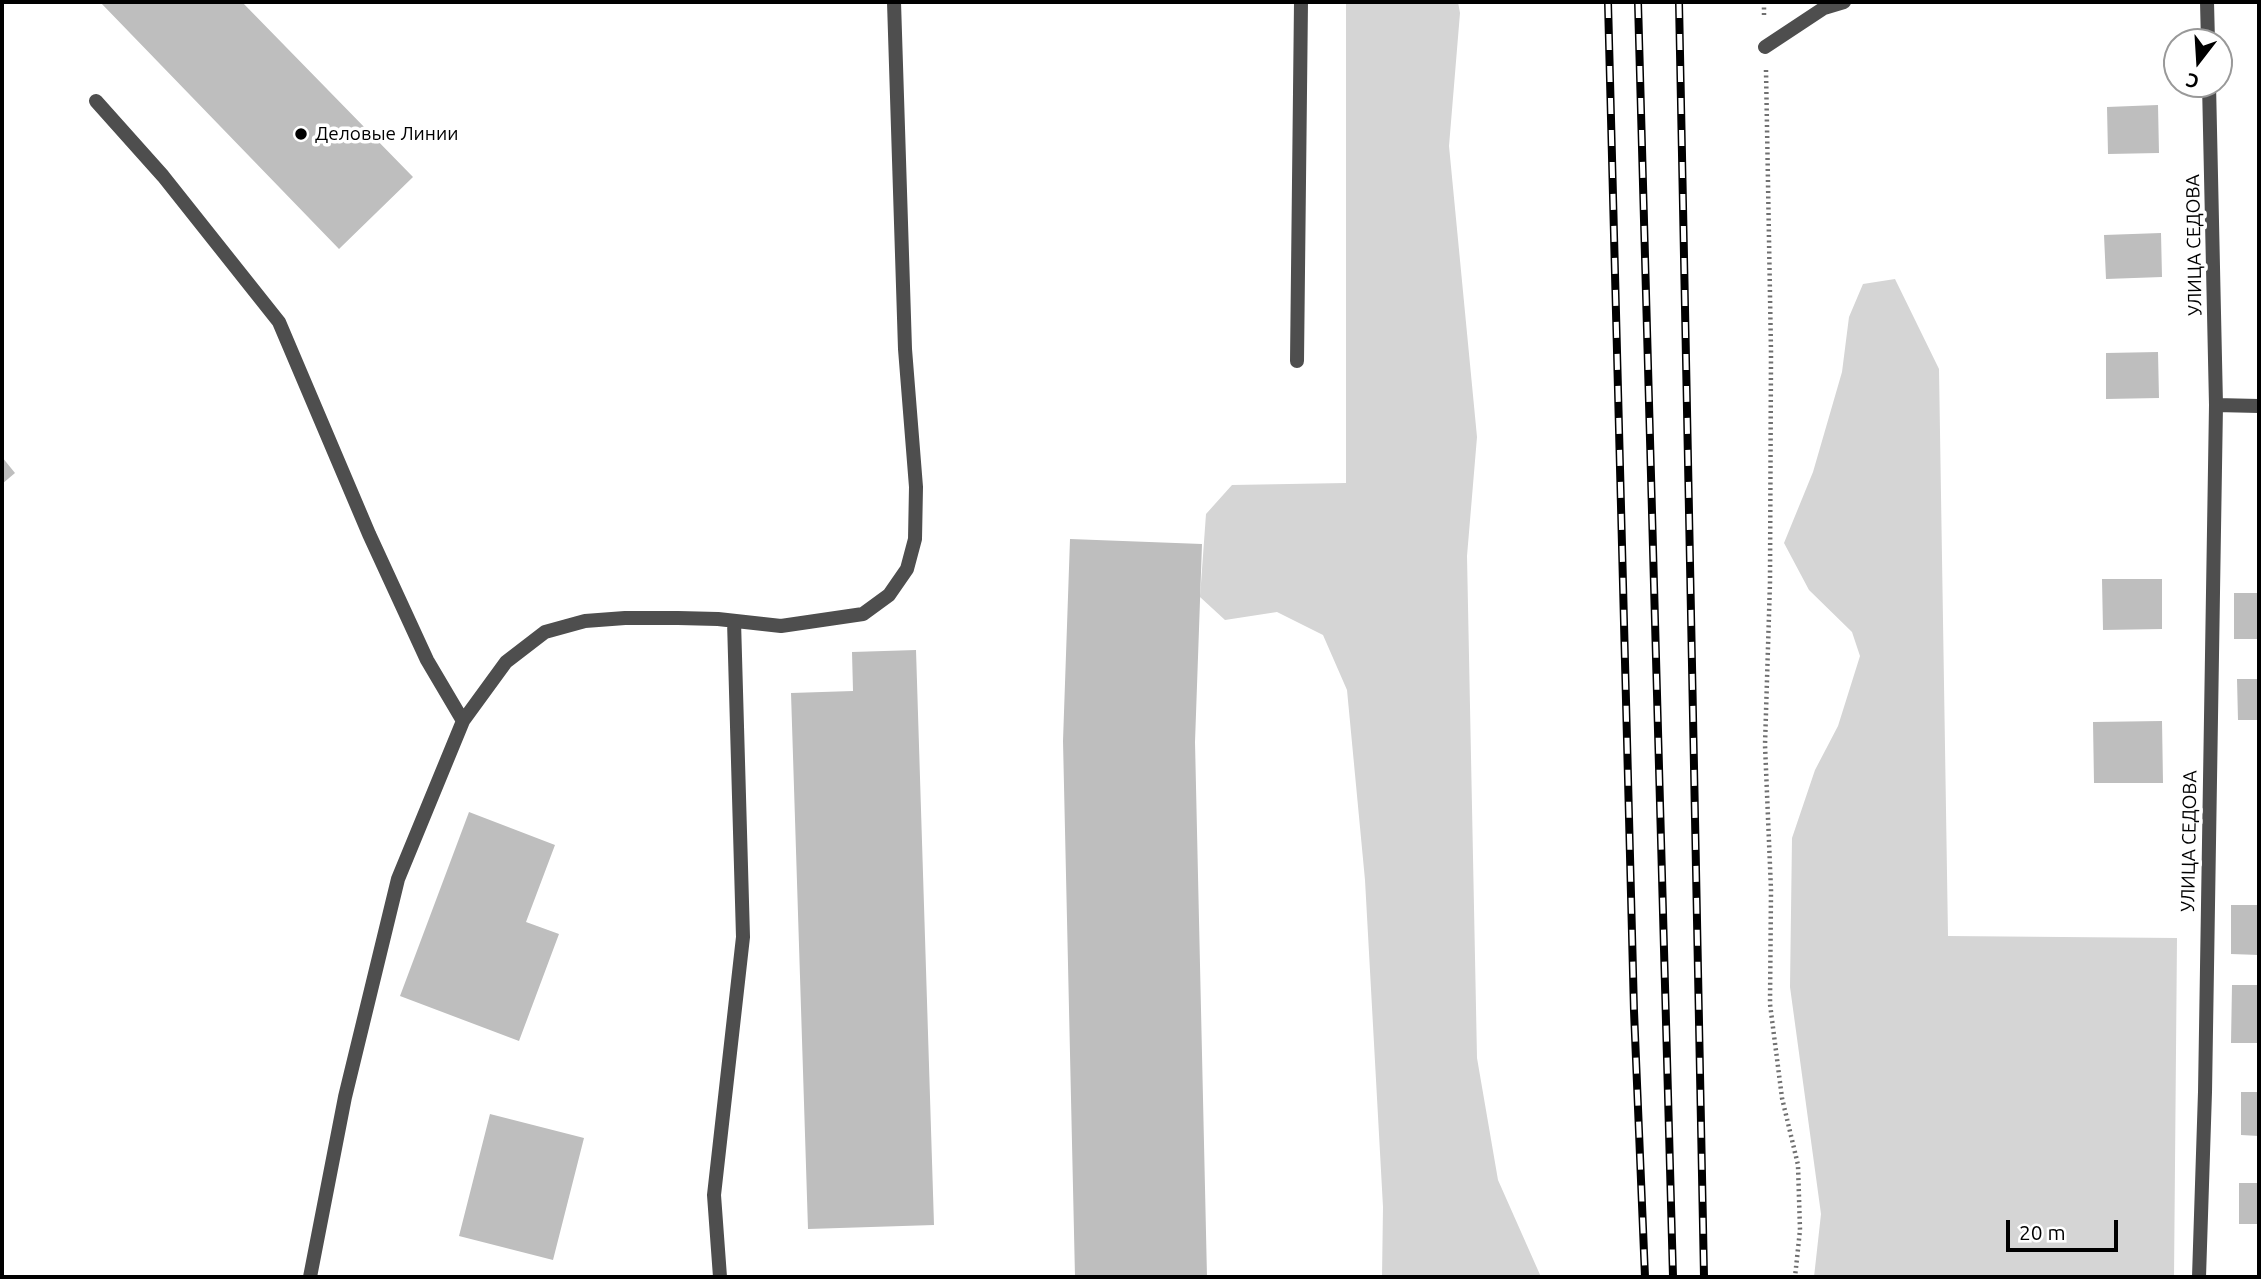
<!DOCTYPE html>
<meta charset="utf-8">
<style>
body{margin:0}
#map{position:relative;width:2261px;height:1279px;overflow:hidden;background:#fff;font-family:Ubuntu,sans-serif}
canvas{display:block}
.frame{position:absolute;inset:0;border:4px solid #000;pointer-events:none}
.north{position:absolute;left:2163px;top:28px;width:70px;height:70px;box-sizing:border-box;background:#fff;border:2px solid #999;border-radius:50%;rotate:197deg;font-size:19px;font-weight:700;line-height:28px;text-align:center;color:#000}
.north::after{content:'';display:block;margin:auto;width:24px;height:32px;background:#000;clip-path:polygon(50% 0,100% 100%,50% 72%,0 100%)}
.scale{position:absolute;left:2006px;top:1220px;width:112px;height:32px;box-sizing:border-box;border:4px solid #000;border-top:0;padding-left:9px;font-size:21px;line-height:24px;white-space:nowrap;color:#000;-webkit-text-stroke:5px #fff;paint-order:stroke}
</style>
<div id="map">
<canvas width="2261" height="1279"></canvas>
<div class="frame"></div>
<div class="north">С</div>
<div class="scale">20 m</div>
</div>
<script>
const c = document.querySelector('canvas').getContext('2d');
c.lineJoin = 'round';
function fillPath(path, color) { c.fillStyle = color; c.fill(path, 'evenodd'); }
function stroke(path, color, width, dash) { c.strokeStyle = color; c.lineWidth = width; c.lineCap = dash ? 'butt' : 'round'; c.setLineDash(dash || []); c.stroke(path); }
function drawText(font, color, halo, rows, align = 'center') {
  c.font = font + ' Ubuntu,sans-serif'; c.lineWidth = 7; c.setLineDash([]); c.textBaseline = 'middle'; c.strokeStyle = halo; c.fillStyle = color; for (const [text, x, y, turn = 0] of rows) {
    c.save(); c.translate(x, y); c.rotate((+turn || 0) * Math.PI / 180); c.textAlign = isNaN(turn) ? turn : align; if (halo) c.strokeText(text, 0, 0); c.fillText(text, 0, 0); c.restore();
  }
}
fillPath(new Path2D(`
 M1346 2H1458L1460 13 1449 146 1477 437 1467 556 1477 1058 1498 1180 1541 1277H1382L1383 1207 1365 880 1347 690 1323 635 1277 612 1225 620 1200 597 1206 514 1232 485 1346 483Z
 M1895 279 1939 369 1948 936 2177 938 2174 1277H1814L1821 1214 1790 987 1792 838 1815 770 1838 726 1860 656 1852 632 1809 590 1784 543 1813 472 1842 372 1849 317 1863 284Z`), '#d5d5d5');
fillPath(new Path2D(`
 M100 2H242L413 177 339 249Z
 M2158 105 2159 153 2108 154 2107 107Z
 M2161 233 2162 277 2106 279 2104 235Z
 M2158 352 2159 398 2106 399V353Z
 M2257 355H2259V376H2257Z
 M2 457 15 473 2 484Z
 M1070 539 1202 544 1195 742 1207 1277H1075L1063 741Z
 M2102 579H2162V629L2103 630Z
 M2234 593H2259V639H2234Z
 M916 650 934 1225 808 1229 791 693 853 691 852 652Z
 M2237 679H2259V720H2238Z
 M2162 721 2163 783H2094L2093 722Z
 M469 812 555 845 526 922 559 934 519 1041 400 996Z
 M2231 905H2259V955L2231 954Z
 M2232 985H2259V1043H2231Z
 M2241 1092H2259V1136L2241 1135Z
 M490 1114 584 1138 553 1260 459 1236Z
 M2239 1183H2259V1224H2239Z`), '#bebebe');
stroke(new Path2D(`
 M1764 2V16
 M1766 70 1771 352 1770 582 1765 745 1771 890 1770 1004 1782 1098 1798 1165 1800 1230 1795 1277`), '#707070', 4.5, [2, 3.5]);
stroke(new Path2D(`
 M1765 47 1824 8 1844 2
 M96 101 163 176 279 322 369 534 427 660 463 721
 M1297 361 1301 2
 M310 1277 345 1097 398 879 463 721 506 662 545 632 585 621 625 618H678L718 619 781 626 863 614 889 595 907 569 915 539 916 487 905 349 894 2
 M720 1277 714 1195 743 937 734 621`), '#4e4e4e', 14);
stroke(new Path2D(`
 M2207 2 2208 42
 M2216 405 2259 406
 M2199 1277 2205 1092 2216 405 2209 84`), '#4e4e4e', 14);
const rail = new Path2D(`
 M1608 2 1634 1011 1645 1277
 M1638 2 1673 1277
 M1679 2 1704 1277`);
stroke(rail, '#000', 8);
stroke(rail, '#fff', 5, [16]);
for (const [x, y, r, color] of [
 [301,134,7,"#000"]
]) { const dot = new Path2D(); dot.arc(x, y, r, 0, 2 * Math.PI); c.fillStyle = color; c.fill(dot); stroke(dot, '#fff', 2.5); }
drawText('19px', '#000', '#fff', [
 ["Деловые Линии",315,134]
], 'left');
drawText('19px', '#000', '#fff', [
 ["УЛИЦА СЕДОВА",2194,245,-91],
 ["УЛИЦА СЕДОВА",2189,841,-89]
]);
</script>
